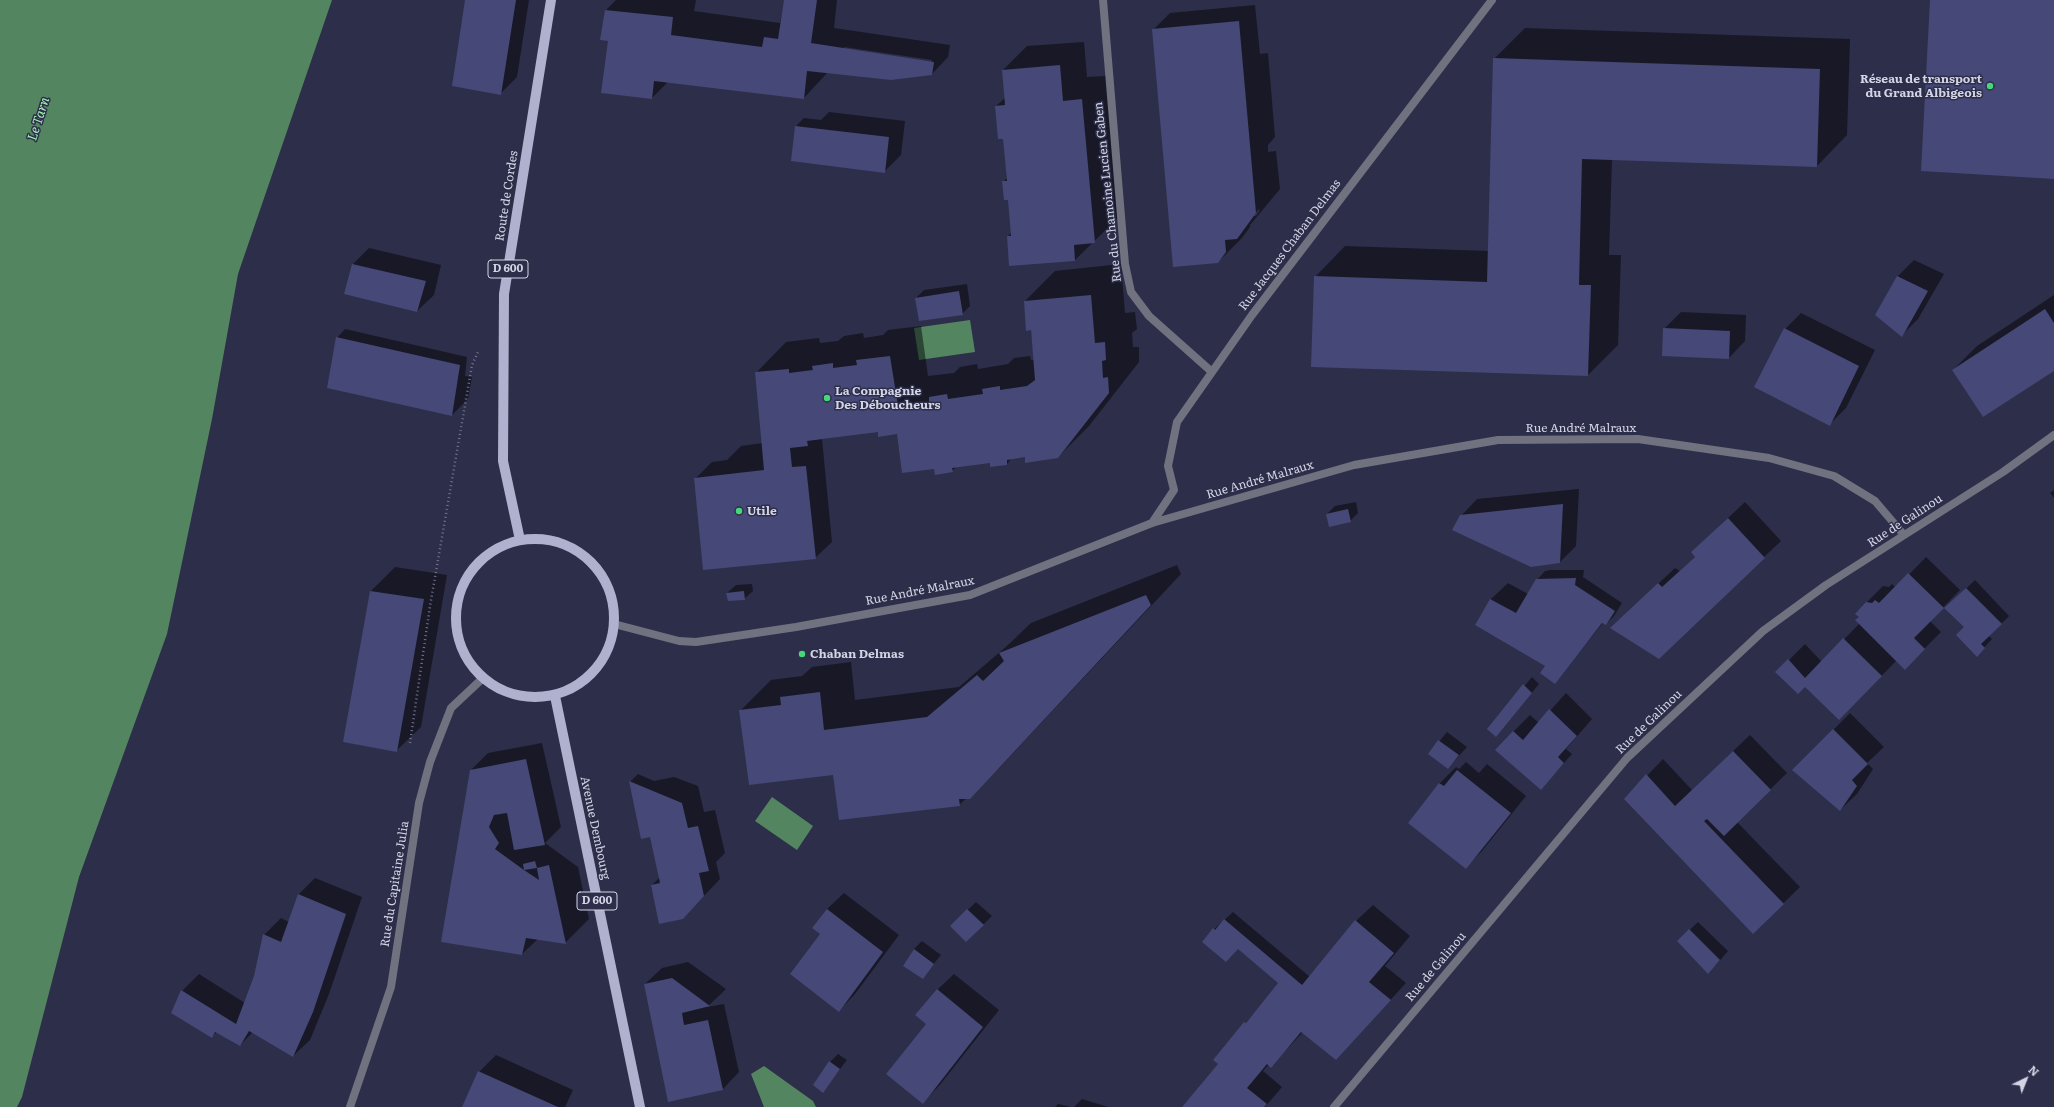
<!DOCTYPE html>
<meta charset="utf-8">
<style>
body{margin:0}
#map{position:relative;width:2054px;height:1107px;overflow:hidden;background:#2d2e49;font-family:Literata,serif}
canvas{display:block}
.north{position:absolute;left:2006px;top:1059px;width:40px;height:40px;-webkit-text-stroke:3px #2d2e49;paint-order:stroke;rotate:43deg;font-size:11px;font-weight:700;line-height:16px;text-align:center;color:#d3d5e6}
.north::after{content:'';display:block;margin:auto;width:14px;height:18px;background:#d3d5e6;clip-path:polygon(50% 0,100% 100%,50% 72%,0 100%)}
</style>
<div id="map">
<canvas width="2054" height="1107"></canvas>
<div class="north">N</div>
</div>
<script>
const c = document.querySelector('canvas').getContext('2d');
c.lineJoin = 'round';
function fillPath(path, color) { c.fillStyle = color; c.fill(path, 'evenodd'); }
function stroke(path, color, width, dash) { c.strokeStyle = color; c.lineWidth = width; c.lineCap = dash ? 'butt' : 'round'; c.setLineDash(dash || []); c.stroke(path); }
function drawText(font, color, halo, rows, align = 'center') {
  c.font = font + ' Literata,serif'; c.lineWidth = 3; c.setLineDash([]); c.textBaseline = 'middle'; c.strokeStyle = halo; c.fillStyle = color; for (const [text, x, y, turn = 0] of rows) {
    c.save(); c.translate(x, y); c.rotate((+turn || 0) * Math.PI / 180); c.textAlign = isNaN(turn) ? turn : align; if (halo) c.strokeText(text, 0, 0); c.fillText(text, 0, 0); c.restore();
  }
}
fillPath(new Path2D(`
 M0 0H332L238 274 212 419 167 634 79 877 22 1097 17 1107H0Z
 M970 320 975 352 919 360 914 328Z
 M772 797 813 826 797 850 755 821Z
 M764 1066 813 1101 816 1107H764L751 1074Z`), '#548561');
fillPath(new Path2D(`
 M466 0H529L517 77 500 94Z
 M616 0H696L694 11 780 23 785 0H837L834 28 950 45 948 57 932 74 828 72 804 98 668 82 652 98 609 40 606 10ZM844 47 932 60 931 62 844 49Z
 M1255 5 1260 54 1268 53 1275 137 1268 145V152L1276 151 1280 189 1250 225V227L1242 238 1218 262 1153 30 1170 13ZM1259 209 1260 210 1256 216H1253Z
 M1525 28 1850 39 1847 135 1817 166 1612 159 1609 255H1621L1618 345 1588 375 1315 277 1345 246 1489 251 1494 59Z
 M1084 42 1087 77 1106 76 1118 218 1075 260 1008 236 1012 232 1009 199 1003 182 1007 178 1004 137 996 106 1005 98 1003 70 1027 46Z
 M829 112 905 121 901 155 884 172 796 126 804 118 821 120Z
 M369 248 441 265 434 295 417 311 353 264Z
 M1914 260 1944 274 1918 319 1902 335 1897 277Z
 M1121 264 1125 313 1135 312 1137 329 1132 333 1133 347H1139V362L1089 426 1058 457 1026 456 1012 458 1007 464 991 462 957 466 952 471 935 468 897 433 879 431 822 439 832 542 815 558 695 479 712 462 727 460 741 446 763 443 756 373 786 342 819 338 820 343 838 341 844 336 863 333 864 338 883 335 888 330 921 326 928 376 954 373 960 367 977 364 978 369 1008 364 1014 358 1030 356 1031 360H1034L1031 329 1025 301 1055 271Z
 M967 284 970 306 962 314 916 298 924 290Z
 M2054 295V370H1953L1977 346Z
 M1681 312 1746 315 1745 341 1729 358 1664 329Z
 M1801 313 1875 350 1846 408 1830 424 1785 329Z
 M345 329 467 357 465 376 472 377 468 399 452 415 328 387 337 338Z
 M1579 489 1576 546 1560 562 1461 516 1477 499Z
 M2054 490V498L2050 493Z
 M1356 502 1358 513 1350 521 1327 514 1335 506Z
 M1745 502 1781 541 1764 557 1628 612 1675 568 1680 571 1695 557 1709 536Z
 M1926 557 1960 590 1930 621 1941 632 1921 652 1897 660 1856 702 1805 686 1777 672 1805 644 1822 662 1860 623V617L1867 602 1883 586 1889 587 1892 584 1896 588Z
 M1177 565 1181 574 1000 767 959 805 834 774 740 711 771 680 802 676 812 667 851 662 855 700 959 687 1008 645 1031 623Z
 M395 567 447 575 421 727 396 751 371 591Z
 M1550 570H1584L1583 577 1622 603 1614 616 1606 624 1603 623 1555 682 1551 661 1476 624 1491 599 1508 583 1528 594 1537 580 1545 571Z
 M1975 580 2009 616 1989 636 1992 639 1977 655 1965 627 1946 608Z
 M752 584 753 591 744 599 727 593 736 585Z
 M1532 677 1539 684 1504 727 1488 729Z
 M1566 693 1592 719 1566 749 1572 754 1549 780 1513 732 1530 715 1539 723Z
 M1850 713 1884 747 1867 763 1873 769 1857 794 1840 810 1794 770Z
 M1447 732 1467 747 1448 768 1429 754Z
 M1750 735 1787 773 1737 822 1800 887 1753 933 1625 799 1663 759 1692 790Z
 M542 743 561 827 545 843 578 867 589 919 565 943 538 939 522 954 471 770 488 753Z
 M1466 762 1479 773 1487 764 1526 796 1482 851 1465 868 1410 823 1440 783 1456 767 1459 769Z
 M638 774 654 781 674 777 698 786 704 812 715 810 725 853 716 862 720 879 683 918 652 885 660 877 651 836 630 782Z
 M315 878 362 897 329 994 310 1040 293 1056 253 1032 240 1045 217 1032 212 1036 172 1013 182 991 199 974 245 1003 255 977 264 935 281 918 289 922 299 894Z
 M844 893 899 935 855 994 839 1011 822 934 827 909Z
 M976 902 992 916 966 941 951 926Z
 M1373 905 1410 936 1385 966 1406 983 1352 1042 1336 1059 1303 1032 1271 1066 1269 1064 1263 1071 1282 1087 1265 1107H1183L1219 1064 1214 1060 1280 983 1214 929 1233 912 1310 977 1356 921Z
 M1698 922 1728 951 1716 965 1678 941Z
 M922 941 941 955 922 978 905 966 914 949Z
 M688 962 726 989 707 1007 724 1004 739 1072 723 1089 645 984 662 968Z
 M954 974 999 1010 939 1086 923 1102 928 1024 937 990Z
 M838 1054 847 1060 823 1091 830 1062Z
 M496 1055 573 1090 565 1107H463L479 1072Z
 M1082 1099 1108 1107H1074Z
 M1058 1104 1071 1107H1055Z`), '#0007');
fillPath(new Path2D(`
 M465 0H516L501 95 452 86Z
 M784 0H817L811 43 934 62 932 75 891 80 807 71 804 99 654 81 652 99 601 93 608 41 600 40 605 10 673 17 671 35 762 47 764 37 778 39Z
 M1930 0H2054V179L1921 171Z
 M1239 21 1256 213 1237 239 1225 240 1226 252 1218 263 1173 267 1152 29Z
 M1493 58 1820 69 1817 167 1582 159 1579 285H1591L1588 376 1311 367 1314 276 1487 282Z
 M1060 65 1063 101 1082 99 1095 243 1074 245 1075 261 1009 266 1007 236H1011L1008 200H1004L1002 181H1007L1003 139H998L995 106 1005 105 1002 70Z
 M795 126 889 137 885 173 791 161Z
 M352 264 426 281 417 312 344 294Z
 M1897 276 1928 291 1902 337 1875 315Z
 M959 291 963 315 919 321 915 298Z
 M1091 295 1095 343 1105 342 1106 360 1102 361 1103 378 1108 377 1109 393 1058 458 1025 463V457L1007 460V465L990 467V463L952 468 953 472 935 475 934 469 902 473 897 434 878 437V432L807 441 808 446 790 448 792 467 806 466 816 559 703 570 694 478 764 470 755 372 789 369V373L813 370 812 366 833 363V368L857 365 856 360 890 356 898 406 929 402V397L947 394 948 399 983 394 982 389 1000 386V390L1027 386 1035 380 1031 330 1026 331 1024 301Z
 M2045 309 2054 323V371L1983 417 1952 370Z
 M1663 328 1730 331 1729 359 1662 356Z
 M1784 328 1859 366 1830 426 1754 387Z
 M336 337 460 365 452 416 327 388Z
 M1563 504 1560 563 1531 567 1452 530 1460 515Z
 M1348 509 1351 522 1329 527 1326 514Z
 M1728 518 1765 558 1659 659 1610 628 1658 583 1662 587 1695 557 1691 552Z
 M1908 573 1944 608 1914 638 1925 649 1905 670 1855 620 1859 617 1855 614 1866 602 1872 603 1875 600 1879 603Z
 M1576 578 1575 585 1615 611 1606 625 1602 623 1555 684 1540 673 1545 666 1475 625 1490 599 1516 613 1536 579Z
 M1966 588 2002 624 1981 644 1985 648 1977 657 1956 635 1964 627 1944 608Z
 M370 591 424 599 397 752 343 742Z
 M744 591 745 600 728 601 726 593Z
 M1146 595 1151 605 970 799H959L960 806 839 820 833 775 749 785 739 710 781 705 780 697 820 692 824 730 927 717 977 675 983 681 1004 661 999 653Z
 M1843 638 1882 676 1839 720 1805 687 1798 694 1775 672 1788 659 1805 678Z
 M1523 684 1532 693 1496 737 1487 729Z
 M1549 709 1577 736 1558 757 1564 763 1541 790 1495 750 1513 731 1523 740Z
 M1833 729 1868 764 1852 780 1857 786 1840 811 1792 770Z
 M1438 740 1459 755 1448 769 1428 754Z
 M1733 751 1771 790 1724 836 1707 819 1704 821 1784 904 1753 934 1624 799 1646 774 1675 806Z
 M526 759 545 845 514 850 507 813 494 815 489 827 499 843 495 849 517 865 524 870 523 864 535 861 537 868 524 870 539 880 537 868 549 865 566 944 526 938 522 955 441 942 470 770Z
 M1457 770 1511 813 1466 869 1408 823 1439 783 1444 786Z
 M629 781 682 803 688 828 698 826 709 871 699 873 704 896 683 919 659 924 651 885 660 883 650 837 641 839Z
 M298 894 346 914 313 1012 293 1057 249 1031 240 1046 215 1032 212 1038 171 1013 181 990 236 1024 254 976 263 934 281 942Z
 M827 909 883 952 839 1012 790 974 820 934 812 928Z
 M967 909 984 925 966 942 950 926Z
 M1224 919 1302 985 1355 920 1394 953 1369 982 1391 1000 1336 1060 1301 1032 1271 1068 1267 1064 1247 1088 1267 1104 1264 1107H1182L1218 1064 1213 1060 1244 1022 1246 1023 1278 983 1238 949 1226 962 1202 942 1213 928 1215 930Z
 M1689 929 1720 960 1708 974 1677 941Z
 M914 949 934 964 923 979 903 966Z
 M672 978 710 1006 682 1013 684 1025 708 1020 723 1090 668 1102 644 984Z
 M937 989 983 1027 923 1104 886 1074 926 1024 915 1015Z
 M829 1061 840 1069 823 1093 813 1085Z
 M478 1071 558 1107H462Z`), '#464877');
stroke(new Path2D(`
 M410 743 430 606 472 365 478 352`), '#74758c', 2.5, [1, 3]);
stroke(new Path2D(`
 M1103 0 1125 264 1131 292 1149 316 1212 372
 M1152 523 1174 490 1168 466 1177 422 1252 315 1492 0
 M614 624 679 641 696 642 796 627 970 595 1152 523 1354 465 1498 440 1638 439 1769 458 1834 476 1875 501 1904 535
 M1334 1107 1627 758 1763 631 1826 585 2003 472 2054 435`), '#707280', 8);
stroke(new Path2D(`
 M350 1107 391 987 419 803 430 762 451 708 483 678`), '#707280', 8);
stroke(new Path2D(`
 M456 618a79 79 0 1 1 158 0a79 79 0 1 1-158 0Z
 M520 540 503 461 504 294 551 0
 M555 696 640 1107`), '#afb1ce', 10);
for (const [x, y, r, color] of [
 [1990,86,4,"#45d77a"],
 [827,398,4,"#45d77a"],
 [739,511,4,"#45d77a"],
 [802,654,4,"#45d77a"]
]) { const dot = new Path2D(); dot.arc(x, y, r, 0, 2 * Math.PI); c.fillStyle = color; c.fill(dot); stroke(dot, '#2d2e49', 1.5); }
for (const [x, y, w] of [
 [508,269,40],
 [597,901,40]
]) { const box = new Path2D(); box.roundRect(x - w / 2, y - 9, w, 18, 3); c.fillStyle = '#2d2e49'; c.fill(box); stroke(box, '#d3d5e6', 1); }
drawText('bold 11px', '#d3d5e6', null, [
 ["D 600",508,269],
 ["D 600",597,901]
]);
drawText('bold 12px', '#d3d5e6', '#2d2e49', [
 ["Réseau de transport",1982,79,"right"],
 ["du Grand Albigeois",1982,93,"right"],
 ["La Compagnie",835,391],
 ["Des Déboucheurs",835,405],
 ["Utile",747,511],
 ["Chaban Delmas",810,654]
], 'left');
drawText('12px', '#d3d5e6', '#2d2e49', [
 ["Rue du Chamoine Lucien Gaben",1108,192,-96],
 ["Route de Cordes",507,196,-81],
 ["Rue Jacques Chaban Delmas",1290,245,-53],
 ["Rue André Malraux",1581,428],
 ["Rue André Malraux",1260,480,-16],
 ["Rue de Galinou",1905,521,-33],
 ["Rue André Malraux",920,591,-11],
 ["Rue de Galinou",1649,722,-44],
 ["Avenue Dembourg",595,828,78],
 ["Rue du Capitaine Julia",395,884,-81],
 ["Rue de Galinou",1436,967,-50]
]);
drawText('italic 13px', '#a5f0b8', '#2d2e49', [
 ["Le Tarn",39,119,-72]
]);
</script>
